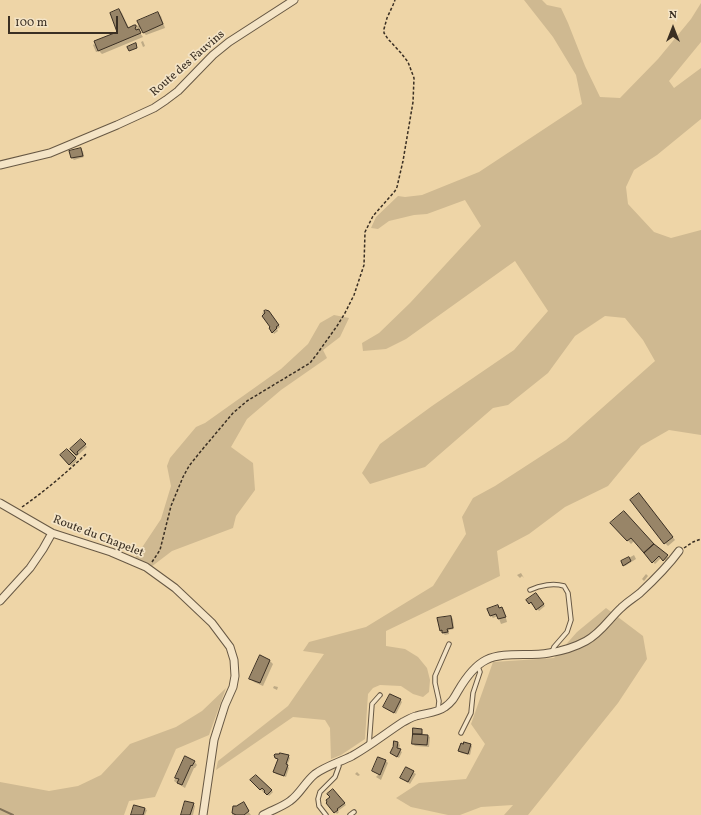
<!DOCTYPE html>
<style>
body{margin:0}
#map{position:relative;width:701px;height:815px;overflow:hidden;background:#eed5a7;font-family:Vollkorn,serif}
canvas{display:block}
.north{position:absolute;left:653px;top:8px;width:40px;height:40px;-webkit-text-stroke:3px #f4e4c6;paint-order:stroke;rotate:0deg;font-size:11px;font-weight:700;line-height:16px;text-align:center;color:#3a2f23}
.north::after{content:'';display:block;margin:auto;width:14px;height:18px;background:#3a2f23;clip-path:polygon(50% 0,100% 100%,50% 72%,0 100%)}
.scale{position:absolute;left:8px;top:16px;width:110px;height:18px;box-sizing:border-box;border:2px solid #3a2f23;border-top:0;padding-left:5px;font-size:12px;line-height:14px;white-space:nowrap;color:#3a2f23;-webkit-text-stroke:3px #f4e4c6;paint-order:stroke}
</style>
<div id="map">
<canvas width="701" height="815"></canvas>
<div class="north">N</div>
<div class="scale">100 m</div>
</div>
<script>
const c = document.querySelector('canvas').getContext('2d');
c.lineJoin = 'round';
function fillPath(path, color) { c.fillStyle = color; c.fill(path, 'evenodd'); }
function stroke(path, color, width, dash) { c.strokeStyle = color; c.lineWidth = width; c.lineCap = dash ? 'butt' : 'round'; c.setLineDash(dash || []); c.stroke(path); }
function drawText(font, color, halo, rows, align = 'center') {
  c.font = font + ' Vollkorn,serif'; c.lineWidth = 3.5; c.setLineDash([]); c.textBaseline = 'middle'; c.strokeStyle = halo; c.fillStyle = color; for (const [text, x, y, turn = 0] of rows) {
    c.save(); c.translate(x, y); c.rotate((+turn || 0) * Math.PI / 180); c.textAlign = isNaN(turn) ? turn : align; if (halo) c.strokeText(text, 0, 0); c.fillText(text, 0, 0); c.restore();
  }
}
fillPath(new Path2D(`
 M524 0H542L547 5 561 8 568 23 585 66 600 97 620 98 658 59 691 19 701 3V42L669 81 674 88 701 68V119L657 155 634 170 626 187 628 204 654 232 671 238 701 230V435L669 430 641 446 608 486 565 507 529 534 497 551 500 576 386 631V646L405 649 418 657 427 668 430 680 429 692 423 697 413 694 401 686 380 685 373 688 368 694 365 739 341 755 331 759 330 728 325 720 293 717 216 770 218 761 288 706 324 654 303 651 309 642 366 627 433 586 466 534 462 517 473 498 495 486 566 440 655 361 643 340 625 318 605 316 575 336 548 373 508 405 493 408 425 467 370 484 362 473 380 444 432 406 514 350 548 311 515 261 406 339 386 349 363 351 362 343 379 333 410 303 481 226 465 200 427 214 414 215 389 221 378 229 371 228 376 217 398 196 405 197 422 195 479 172 582 104 576 75 553 37Z
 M334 315 349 318 340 337 323 350 327 358 281 390 247 419 231 447 253 463 255 490 236 516 233 528 172 551 151 567 135 558 161 519 171 486 167 466 170 458 196 427 205 423 281 369 308 344 320 323Z
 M606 608 643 636 647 659 618 703 528 815H504L513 805 481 807 460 815H448L411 807 396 798 419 783 466 779 485 744 471 724 493 662 554 658 577 632Z
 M226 688 209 735 176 749 155 797 129 801 124 815H0V782L49 791 78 786 101 775 130 744 176 727 202 711Z`), '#cfb991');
fillPath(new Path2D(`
 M119 10 122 13 129 28 140 25 158 13 161 16 165 28 146 35 143 32 142 28 138 30 143 37 102 54 96 48 98 52H96L93 45 94 44 98 48 119 32Z
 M143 41 145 46 143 47 141 42Z
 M81 150 83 151 84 157 74 160 72 158Z
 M264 312H269L280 327 277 329 278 331 274 334 262 313Z
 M81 440 87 447 78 455 79 456 78 455 76 457 70 450Z
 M67 450 77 461 71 466 61 455Z
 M642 498 675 540 668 546 665 543Z
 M612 523 655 546 669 558 666 562 662 557 655 564 634 541 631 544Z
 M634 555 636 559 625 566 622 562Z
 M521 573 524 578 522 576 520 578 517 575Z
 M646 574 648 576 644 581 642 579Z
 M538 596 545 606 539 611 533 604 532 605 530 603Z
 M498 606 500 609 502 608 504 610 507 622 501 624 498 616 493 618 491 616 489 609Z
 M451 617 453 619 454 629 449 630V634L445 635 440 630Z
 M270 661 273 664 263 686 254 682 251 679Z
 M274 686 278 687 277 690 273 688Z
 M400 700 402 702 396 714 385 707Z
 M414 729 422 730V735L428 736 430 737 429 747 415 746 413 744Z
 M398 743 400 745 399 750 402 752 399 758 391 753Z
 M471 745 472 746 470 755 461 753 459 751Z
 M288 756 290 758 287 766 289 768 286 777 276 774 275 772 279 759H277Z
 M185 758 194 761 197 765 195 768H194L185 788 174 781Z
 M379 758 386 761 388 763 381 780 376 777 378 775Z
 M406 768 416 774 410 784 401 778Z
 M357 772 360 775 358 776 355 774Z
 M256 776 273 792 269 796 265 792 264 793 252 780Z
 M333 791 346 805 338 811 339 812 337 814 327 803 331 797Z
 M193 804 195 806 193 815H182Z
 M234 807 245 808 251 815H232Z
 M145 809 147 810 145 815H132Z`), '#0003');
stroke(new Path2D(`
 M0 809 13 815`), '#817157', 2);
const building = new Path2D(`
 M119 9 128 28 134 25H136V27L135 28 136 30 139 29 141 33 98 51 94 41 117 32 110 13Z
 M158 12 163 24 143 33 137 21Z
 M136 43 137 48 129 51 127 47Z
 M81 148 83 156 71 158 69 151Z
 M266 310 269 311 279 325 276 327 277 328 272 333 269 328 270 327 262 316 265 313 264 311Z
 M81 439 86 444 77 452 78 454 76 455 70 449Z
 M67 449 76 458 69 465 60 455Z
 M639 493 673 537 664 544 630 500Z
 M624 511 654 544 644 553 631 538 627 541 610 523Z
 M654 544 668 555 663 561 659 556 652 563 644 553Z
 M629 557 631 561 623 566 621 561Z
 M536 593 544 604 536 610 531 602 529 604 526 600Z
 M498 605 499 608 502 607 506 617 498 619 496 614 490 616 487 609Z
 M451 616 453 628 447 629 448 632 442 633V630L440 631 437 618Z
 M260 655 270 660 260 683 249 679Z
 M390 694 401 699 394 713 383 707Z
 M413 728 422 729V734H413Z
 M413 734 428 735 427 745 412 744Z
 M394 741 398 742 397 748 401 749 397 757 390 753 393 747Z
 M464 742 471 744 468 754 458 751 461 743 463 744Z
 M280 753 289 755 286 764 288 765 284 776 273 772 278 759 275 758 274 755 275 754H279Z
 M185 756 195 761 192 766 191 765 182 785 177 783 179 779 175 778Z
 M378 757 386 760 380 775 372 771Z
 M406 767 414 771 408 782 400 778Z
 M256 775 272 790 267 795 264 792 265 791 262 788 260 790 250 780Z
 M333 789 345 803 337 809 338 810 334 813 326 803 327 802 326 800 330 797 327 794Z
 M185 801 194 803 190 815H181Z
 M244 802 249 811 244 815H236L232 813 233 806H236Z
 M134 805 145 808 143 815H131Z`);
fillPath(building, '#988568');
stroke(building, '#3a2f23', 1);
const lane = new Path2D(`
 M530 590C540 585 554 583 564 586L568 593 571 620 567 632 554 647 552 652
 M438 710 439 701 435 683V676L449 644
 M461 733 471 713 473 693 480 672 478 667
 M369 745 372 704 380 695
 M326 815 319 806 318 799 320 792 335 777 339 766 338 763
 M350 815 354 812`);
const street = new Path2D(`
 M0 165 50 153 117 125 154 108 166 100 178 91 213 55 229 42 294 0
 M0 503 52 533 111 552 146 567 175 588 212 623 230 647 234 660 235 676 233 687 225 705 214 740 203 815
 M0 601 30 568 43 549 52 533
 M263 815C272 810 282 807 290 801 300 794 305 782 315 774 326 766 340 762 352 756 370 746 386 733 403 722 407 720 412 717 416 716 426 713 437 713 445 707 452 702 454 698 458 691 465 679 474 666 486 660 504 651 529 657 549 653 562 651 575 647 586 641 601 633 609 619 621 608 627 602 634 598 640 593 654 580 668 566 679 551`);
stroke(lane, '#675844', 5.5);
stroke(street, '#675844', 9);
stroke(new Path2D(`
 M22 507C45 491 66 473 86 454
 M684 548 693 542 701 539
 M152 562 160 550 171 506 183 477 189 466 201 451 233 413 247 401 310 363 317 354 337 326 345 313 354 295 364 265 365 232 373 216 395 191 397 187 403 161 413 102 414 78 408 62 401 53 388 39 384 33V29L387 18 393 5 395 0`), '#3a2f23', 1.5, [3, 2]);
stroke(lane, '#f4e4c6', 3.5);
stroke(street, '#f4e4c6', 7);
drawText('12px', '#3a2f23', '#f4e4c6', [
 ["Route des Fauvins",188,64,-41],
 ["Route du Chapelet",98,537,21]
]);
</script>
